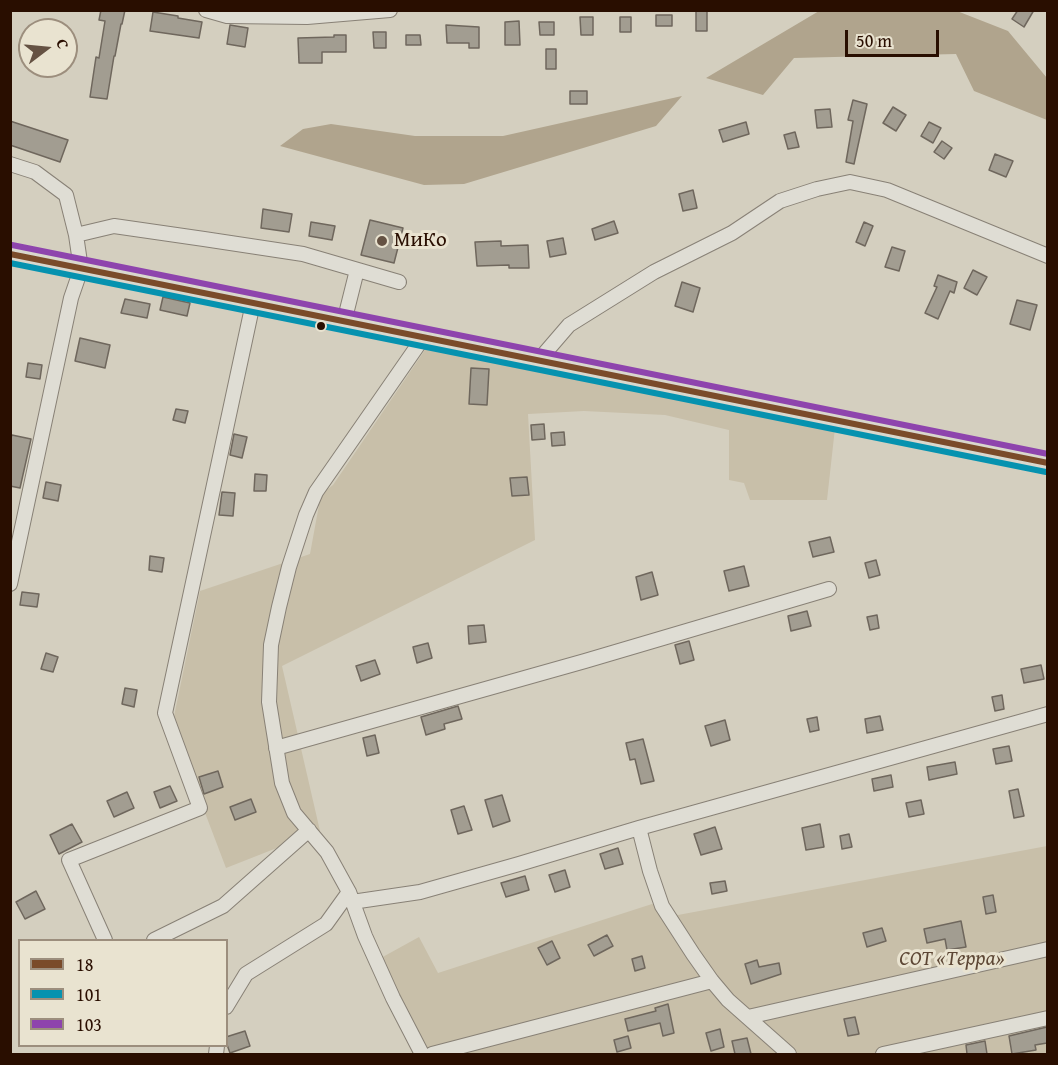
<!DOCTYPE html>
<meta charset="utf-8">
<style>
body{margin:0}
#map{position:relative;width:1058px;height:1065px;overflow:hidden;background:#d4cfbf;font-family:"Gentium Book Plus",serif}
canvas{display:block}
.frame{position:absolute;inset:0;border:12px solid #290e00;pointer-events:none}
.legend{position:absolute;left:18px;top:939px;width:210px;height:108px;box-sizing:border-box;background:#e9e3d0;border:2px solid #9c8e7d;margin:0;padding:8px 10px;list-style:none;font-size:18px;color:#290e00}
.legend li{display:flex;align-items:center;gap:12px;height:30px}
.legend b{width:30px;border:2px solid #9c8e7d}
.north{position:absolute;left:18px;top:18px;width:60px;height:60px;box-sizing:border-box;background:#e9e3d0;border:2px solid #9c8e7d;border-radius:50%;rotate:74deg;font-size:16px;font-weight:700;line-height:24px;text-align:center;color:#290e00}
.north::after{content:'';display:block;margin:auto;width:21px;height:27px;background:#655243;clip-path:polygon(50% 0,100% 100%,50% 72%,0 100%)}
.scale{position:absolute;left:845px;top:30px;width:94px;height:27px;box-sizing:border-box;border:3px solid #290e00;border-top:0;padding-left:8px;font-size:18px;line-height:21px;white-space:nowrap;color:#290e00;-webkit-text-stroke:4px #e9e3d0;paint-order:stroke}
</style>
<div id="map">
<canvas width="1058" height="1065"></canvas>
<div class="frame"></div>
<ul class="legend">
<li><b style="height:8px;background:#7a4b2a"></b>18</li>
<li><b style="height:8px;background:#0692af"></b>101</li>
<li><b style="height:8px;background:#8e44ad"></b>103</li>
</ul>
<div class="north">С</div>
<div class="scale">50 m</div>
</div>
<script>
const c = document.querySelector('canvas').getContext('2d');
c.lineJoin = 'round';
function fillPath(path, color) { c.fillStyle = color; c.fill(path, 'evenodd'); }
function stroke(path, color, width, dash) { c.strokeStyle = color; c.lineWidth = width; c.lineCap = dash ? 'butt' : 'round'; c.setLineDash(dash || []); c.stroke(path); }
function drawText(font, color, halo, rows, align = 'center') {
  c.font = font + ' "Gentium Book Plus",serif'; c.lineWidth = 6; c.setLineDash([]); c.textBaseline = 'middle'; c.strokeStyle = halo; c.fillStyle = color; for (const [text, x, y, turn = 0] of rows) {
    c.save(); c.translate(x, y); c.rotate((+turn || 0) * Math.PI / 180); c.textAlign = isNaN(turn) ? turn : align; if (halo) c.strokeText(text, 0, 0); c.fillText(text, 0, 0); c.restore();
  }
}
fillPath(new Path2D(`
 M427 347 835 428 827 500H750L744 483 729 480V430L665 415 584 411 528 414 535 540 282 666 320 831 226 868 172 726 200 591 310 554 321 494 333 485Z
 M1047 846V1054H413L370 964 419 937 438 973 652 904 678 915Z`), '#c8bfa9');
fillPath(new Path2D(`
 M819 11H957L1008 31 1047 78V120L974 91 956 54 794 58 763 95 706 78Z
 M682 96 656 126 464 184 424 185 280 146 303 129 331 124 415 136H503Z`), '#b0a48d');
const building = new Path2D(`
 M101 10H125L122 24H121L115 56H114L107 99 90 97 96 57 99 58 105 21 99 20Z
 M696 10H707V31H696Z
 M1018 10H1034L1024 27 1012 19Z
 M153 12 178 16V18L202 22 199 38 150 31Z
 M656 15H672V26H656Z
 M580 17H593V35H581Z
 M620 17H631V32H620Z
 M519 21 520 45H505V22Z
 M539 22H554V35H540Z
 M230 25 248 28 245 47 227 44Z
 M446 25 479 27V48H469V43H447Z
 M373 32H386V48H374Z
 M334 35H346V52H322V63H299L298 38 334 37Z
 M406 35H420L421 45H406Z
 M546 49H556V69H546Z
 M570 91H587V104H570Z
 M853 100 867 104 854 164 846 162 853 121 848 120Z
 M893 107 906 115 896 131 883 123Z
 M830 109 832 127 817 128 815 110Z
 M10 121 68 140 60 162 10 145Z
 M746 122 749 134 723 142 719 130Z
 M929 122 941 128 933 143 921 136Z
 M795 132 799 147 788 149 784 135Z
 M942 141 952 148 944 159 934 152Z
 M995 154 1013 161 1006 177 989 170Z
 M693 190 697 208 683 211 679 194Z
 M263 209 292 214 289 232 261 228Z
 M370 220 403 228 394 263 361 255Z
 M614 221 618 233 595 240 592 229Z
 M311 222 335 226 332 240 309 236Z
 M864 222 873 226 865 246 856 242Z
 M563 238 566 254 550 257 547 241Z
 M501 241V246L528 245 529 268H509V265L477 266 475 242Z
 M892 247 905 251 899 271 885 267Z
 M973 270 987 277 977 295 964 288Z
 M938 275 957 282 954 293 950 291 938 319 925 313 937 287 934 286Z
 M682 282 700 288 693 312 675 306Z
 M163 297 190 303 187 316 160 310Z
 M125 299 150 304 147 318 121 313Z
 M1017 300 1037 305 1030 330 1010 324Z
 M80 338 110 345 105 368 75 361Z
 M28 363 42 365 40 379 26 377Z
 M471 368 489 369 487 405 469 404Z
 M176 409 188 411 185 423 173 420Z
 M544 424 545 439 532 440 531 425Z
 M564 432 565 445 552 446 551 433Z
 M234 434 247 437 242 458 230 455Z
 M12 435 31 439 20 488 10 486V440Z
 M255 474 267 475 266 491H254Z
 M527 477 529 495 512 496 510 478Z
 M46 482 61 485 58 501 43 498Z
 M222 492 235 493 233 516 219 515Z
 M830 537 834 552 813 557 809 542Z
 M150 556 164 558 162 572 149 570Z
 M876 560 880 575 869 578 865 563Z
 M744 566 749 586 729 591 724 571Z
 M652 572 658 595 641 600 636 577Z
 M22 592 39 594 37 607 20 605Z
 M807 611 811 626 791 631 788 616Z
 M877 615 879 628 870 630 867 617Z
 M484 625 486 642 469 644 468 626Z
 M689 641 694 660 680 664 675 645Z
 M428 643 432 658 417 663 413 647Z
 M46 653 58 657 53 672 41 669Z
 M375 660 380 674 361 681 356 666Z
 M1041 665 1044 679 1024 683 1021 669Z
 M125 688 137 690 134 707 122 704Z
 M1002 695 1004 709 995 711 992 697Z
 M458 706 462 719 444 724 445 729 426 735 421 717Z
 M880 716 883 730 867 733 865 719Z
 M817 717 819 730 810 732 807 719Z
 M725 720 730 740 711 746 705 726Z
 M375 735 379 753 367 756 363 738Z
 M643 739 654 781 641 784 635 759 630 760 626 743Z
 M1009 746 1012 761 996 764 993 749Z
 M955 762 957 774 929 780 927 767Z
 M218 771 223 787 204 794 199 777Z
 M891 775 893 787 874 791 872 779Z
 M170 786 177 801 160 808 154 792Z
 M1018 789 1024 816 1014 818 1009 791Z
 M127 792 134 808 114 817 107 801Z
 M502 795 510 821 493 827 485 800Z
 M251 799 256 812 235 820 230 807Z
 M921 800 924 814 909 817 906 803Z
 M464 806 472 830 458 834 451 810Z
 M72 824 82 842 59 854 50 835Z
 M820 824 824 847 806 850 802 828Z
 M715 827 722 849 701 855 694 834Z
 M849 834 852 847 842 849 840 836Z
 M618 848 623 864 605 869 600 854Z
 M565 870 570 887 555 892 549 875Z
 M525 876 529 890 506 897 501 883Z
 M725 881 727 891 712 894 710 883Z
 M36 891 45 909 25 919 16 902Z
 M993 895 996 912 986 914 983 897Z
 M961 921 966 947 947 950 945 939 927 943 924 929Z
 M882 928 886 941 867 947 863 933Z
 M607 935 613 946 594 956 588 945Z
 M552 941 560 958 547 965 538 948Z
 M642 956 645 968 635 971 632 959Z
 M757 960 759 967 779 963 781 974 751 984 745 964Z
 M668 1004 674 1033 663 1036 660 1023 628 1031 625 1019 656 1011 655 1008Z
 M855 1017 859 1034 848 1036 844 1019Z
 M1047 1027V1043L1035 1045 1036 1050 1012 1054 1009 1036Z
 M720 1029 724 1047 711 1051 706 1033Z
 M245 1031 250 1046 230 1053 226 1042V1037Z
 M628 1036 631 1048 617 1052 614 1040Z
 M747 1038 751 1054H735L732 1041Z
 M985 1041 987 1054H967L966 1045Z`);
fillPath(building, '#a29d91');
stroke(building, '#6f675d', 1.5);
const minor = new Path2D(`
 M206 10 227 16 307 17 390 10
 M10 164 35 172 66 195 76 235 81 269 71 298 10 584
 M76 235 114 226 204 239 303 254 399 282
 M344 322 357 270
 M538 361 569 325 654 272 732 233 780 201 817 189 850 182 887 190 1048 256
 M276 748 585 661 829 589
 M639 828 650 871 662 906 693 954 712 981 728 1000 789 1054
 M352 902 420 892 519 864 639 828 1048 714
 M105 940 69 860 200 808 165 713 253 303
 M154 940 223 906 309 830
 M226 1007 246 974 326 924 349 892
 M748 1017 1048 949
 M216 1054 217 1046
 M422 1054 393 998 365 936 349 892 327 852 294 813 282 783 269 702 271 645 279 607 289 567 306 515 316 492 423 338
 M432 1054 712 981
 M883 1054 1048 1018`);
const major = new Path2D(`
 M10 254 1048 463`);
stroke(minor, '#888176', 16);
stroke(major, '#6f675d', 20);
stroke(minor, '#dfddd4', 14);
stroke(major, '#d9d7cd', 18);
stroke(new Path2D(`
 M10 254 1048 463`), '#7a4b2a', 6);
stroke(new Path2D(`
 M10 263 1046 472`), '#0692af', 6);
stroke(new Path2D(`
 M12 245 1048 454`), '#8e44ad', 6);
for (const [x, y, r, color] of [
 [382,241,6,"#655243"],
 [321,326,5,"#290e00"]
]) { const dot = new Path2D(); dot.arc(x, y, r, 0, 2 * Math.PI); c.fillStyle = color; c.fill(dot); stroke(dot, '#e9e3d0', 2); }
drawText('21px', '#290e00', '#e9e3d0', [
 ["МиКо",394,241]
], 'left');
drawText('italic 21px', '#5d4735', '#e9e3d0', [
 ["СОТ «Терра»",952,960]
]);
</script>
